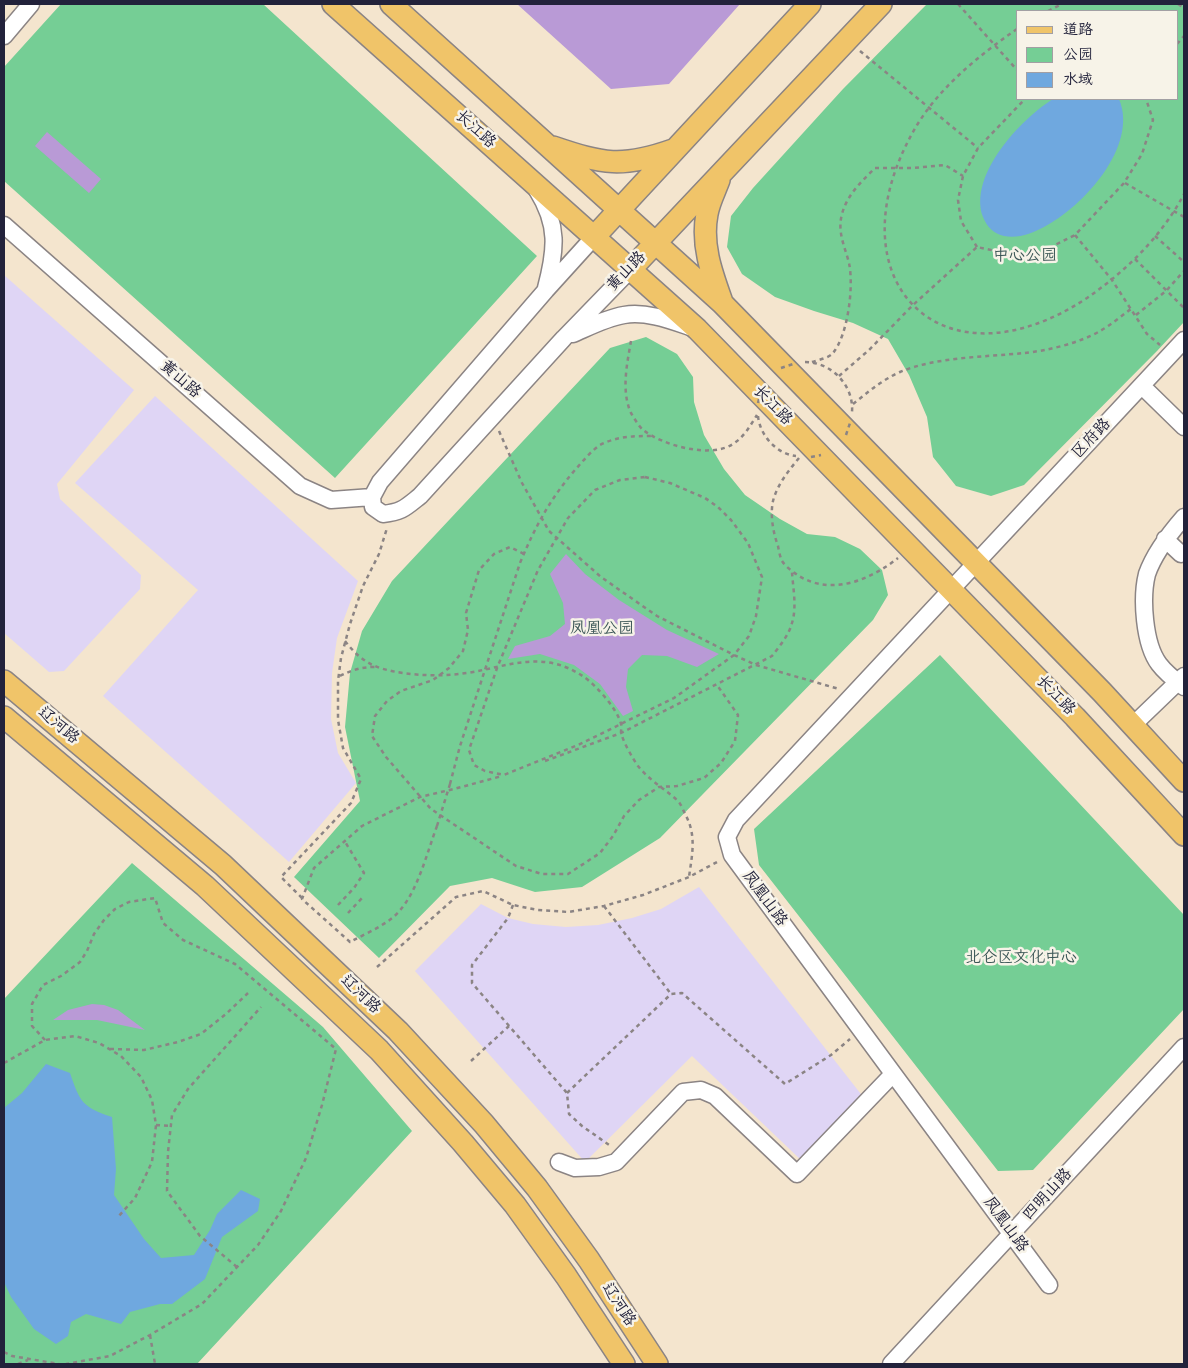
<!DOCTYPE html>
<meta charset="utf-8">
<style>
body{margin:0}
#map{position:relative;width:1188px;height:1368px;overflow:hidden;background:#f4e5ce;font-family:Mynerve,"LXGW WenKai TC",sans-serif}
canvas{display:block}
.frame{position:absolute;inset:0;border:5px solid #22223b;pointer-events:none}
.legend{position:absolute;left:1016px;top:10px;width:162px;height:90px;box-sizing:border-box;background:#f7f3e8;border:1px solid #a29fa3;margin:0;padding:6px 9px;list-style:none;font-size:15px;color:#22223b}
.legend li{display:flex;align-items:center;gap:10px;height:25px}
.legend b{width:25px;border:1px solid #a29fa3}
</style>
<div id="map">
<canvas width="1188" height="1368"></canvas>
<div class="frame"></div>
<ul class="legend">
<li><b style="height:6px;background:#f0c469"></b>道路</li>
<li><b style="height:14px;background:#75ce95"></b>公园</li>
<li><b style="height:14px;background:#6fa8df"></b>水域</li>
</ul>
</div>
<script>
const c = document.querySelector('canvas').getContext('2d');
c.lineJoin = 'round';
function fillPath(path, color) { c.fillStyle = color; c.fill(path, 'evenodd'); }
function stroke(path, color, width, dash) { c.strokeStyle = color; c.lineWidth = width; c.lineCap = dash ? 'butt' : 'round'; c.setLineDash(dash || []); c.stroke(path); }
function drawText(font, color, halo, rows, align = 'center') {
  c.font = font + ' Mynerve,"LXGW WenKai TC",sans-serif'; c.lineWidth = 5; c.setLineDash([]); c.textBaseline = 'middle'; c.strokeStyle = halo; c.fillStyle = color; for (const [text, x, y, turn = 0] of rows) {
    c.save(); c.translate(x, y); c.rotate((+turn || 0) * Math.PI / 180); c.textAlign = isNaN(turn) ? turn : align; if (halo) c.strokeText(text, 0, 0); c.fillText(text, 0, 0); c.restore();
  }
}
fillPath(new Path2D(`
 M4 275 134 390 57 484 60 499 141 575 140 589 64 671 49 672 4 633Z
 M155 396 358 581 337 638 332 673 331 719 338 753 356 783 289 862 103 696 198 590 75 483Z
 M699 887 864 1098 802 1161 692 1056 585 1162 415 971 481 904 508 918 533 924 566 927 598 925 632 918 661 909Z`), '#dfd5f5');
fillPath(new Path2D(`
 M61 4H263L537 256 335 478 4 181V67Z
 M927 4H1184V322L1157 351 1024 485 991 496 956 486 933 457 927 417 909 375 888 339 853 323 814 311 775 297 742 274 727 247 731 216 753 188 843 89ZM1017 11H1177V99H1017Z
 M646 337 677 354 693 377 694 402 704 435 724 469 745 495 780 519 807 534 835 537 860 549 882 570 888 595 873 620 660 838 582 887 535 892 492 878 450 886 379 958 294 877 360 801 345 727 350 673 362 631 392 581 610 348Z
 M940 655 1184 915V1009L1033 1170 998 1171 759 865 754 829Z
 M132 863 323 1027 412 1131 197 1364H4V999Z`), '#75ce95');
fillPath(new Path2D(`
 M1053 99H1119C1139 146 1083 207 1044 227 1033 233 1018 239 1004 236 994 234 987 227 983 217 968 175 1021 119 1053 99Z
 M46 1064 70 1073C80 1102 82 1107 112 1117L116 1169 114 1195 144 1239 161 1258 194 1255 210 1230 217 1214 241 1190 260 1199 258 1211 222 1237 205 1279 172 1304H160L130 1312 121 1324 86 1314 71 1322 68 1336 56 1344 34 1329 11 1297 4 1282V1108L22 1093Z`), '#6fa8df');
fillPath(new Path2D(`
 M517 4H740L669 84 611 89Z
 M47 132 101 179 89 193 35 146Z
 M566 554 585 574 619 600 667 630 719 654 697 667 667 656 642 655 628 669 626 687 633 711 623 716 600 684 574 665 540 654 508 659 515 646 550 636 565 624 563 603 550 574Z
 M92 1004 104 1005 118 1010 145 1030 97 1020H53L68 1010Z`), '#b99ad6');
const minor = new Path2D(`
 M4 36 31 4
 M537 190C559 225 556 250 546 288
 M4 225 300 486 331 500 372 497
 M594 237 546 290 380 482 372 497 373 507 383 514C402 512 405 508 420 496L564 338 630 270
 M573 334C589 327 606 318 624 315 647 311 672 321 693 328
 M1142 386 1184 427
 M1184 517C1170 533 1154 554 1147 574 1141 598 1144 644 1159 664 1165 672 1176 681 1184 687
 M1165 539 1181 554
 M1133 725 1184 676
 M559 1162 575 1168 599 1167 616 1162 683 1092 701 1090 715 1096 797 1174 893 1074
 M1049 1285 732 855 727 837 736 820 1184 340
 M891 1364 1184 1047`);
const major = new Path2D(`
 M333 4 697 329 1075 717 1184 835
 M391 4 722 303 1102 692 1184 781
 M553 147C603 164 622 168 673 150
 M719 180C715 191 709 202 707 214 701 245 712 274 722 302
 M594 237 810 4
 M630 270 881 4
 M4 681 223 865 398 1031 484 1124 537 1188 589 1260 657 1364
 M4 717 205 886 379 1050 463 1143 515 1205 566 1276 624 1364`);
stroke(minor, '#8b8484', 19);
stroke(major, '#8b8484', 24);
stroke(new Path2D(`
 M958 4 1017 70
 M1178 4 1184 8
 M1048 11 1062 4
 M1017 29C978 56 936 90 913 132 830 280 942 394 1087 298 1126 271 1162 236 1184 194
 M1177 44 1184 36
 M860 51 978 148
 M1125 183 1184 217
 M1075 235 1112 280 1147 334 1160 345
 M1155 236 1184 262
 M977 247 961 221 958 200 963 176 978 148 1025 99
 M1135 259 1184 308
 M1136 315 1166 291 1184 271
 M631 341C627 364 621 391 631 413 634 418 638 425 642 429 661 445 710 459 733 444 744 437 750 426 757 415
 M805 362C831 362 854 385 852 412
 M812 362C818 360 829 358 833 353 848 335 854 286 849 263 845 247 837 232 842 214 847 195 861 182 875 168H913L945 165 963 176
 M839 376 869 350 913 305 977 247 1024 257 1051 247 1075 235 1124 183 1142 154 1153 120 1146 99
 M853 404C868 392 882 380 900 372 935 357 985 357 1024 353 1046 351 1080 343 1100 331 1111 325 1121 316 1131 309
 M758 416C760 436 777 454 796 456
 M499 431 522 483 549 531 601 577 657 616 734 655 756 665 839 689
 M799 458C789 470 777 485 773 501 770 515 773 532 778 546 779 551 780 557 782 561 786 567 793 572 799 576 832 596 870 580 898 558
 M645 477 670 483 705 498 718 507 731 520 748 543 762 577 756 616 749 636 734 655 674 698 578 745 504 775 485 771 474 765 469 750 497 668 538 570 568 518 595 490 620 480Z
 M524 554 510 547 494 554 479 570 466 613 468 630 463 651 449 668 433 680 401 691 387 701 375 716 372 736 386 757 431 809 516 866 542 874H568L600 853 613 836 624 816 639 800 659 787 677 786 704 778 721 763 735 741 738 715 717 685
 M345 641C362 663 376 669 403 673 424 676 446 676 467 673 510 666 543 649 584 677 596 685 618 710 621 724 622 727 621 729 621 732 622 740 633 759 638 766 649 780 665 789 678 801 681 804 683 810 685 814 697 835 692 855 689 877
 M340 676C352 670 361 667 375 667
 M545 761 621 733 772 656C779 647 789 635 792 623 797 607 793 588 792 572
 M450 784 460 746 520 563C535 527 550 499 575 470 583 461 591 451 600 445 617 436 635 436 653 436
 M437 826C426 855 416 900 391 919 379 928 363 935 350 942L302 899 314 868 362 826 420 797 454 789 502 776
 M302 898 281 877 351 803 361 779 343 748 338 720V681L341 658 350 624 363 586 379 554 387 528
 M338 905 354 888 364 873 344 840
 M513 905 508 918 472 965V983L567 1093 569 1114 582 1126 612 1147
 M604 906 671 994
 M348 913 363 897
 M377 967 456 897 483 891 513 905 538 910 568 912 604 906 643 895 689 877 719 861
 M45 1040 32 1026V1004L43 985 61 976 80 962 87 951 94 934 104 920 115 909 129 902 155 898 163 923 183 940 235 964 336 1049 322 1105 306 1158 281 1211 258 1245 202 1304 150 1335 110 1356 66 1364
 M110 1049 144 1050 178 1042 201 1034 226 1014 248 993
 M471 1061 509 1026
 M4 1063 45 1040 75 1036 99 1043 121 1056 141 1077 152 1100 156 1125 152 1162 135 1198 118 1217
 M567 1093 671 994 682 993 785 1084 831 1055 850 1039
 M156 1125 171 1126
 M237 1267 200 1236 167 1191 168 1152 172 1115 188 1089 261 1007
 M150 1335 155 1364
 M4 1352 12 1356 59 1364
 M18 1364 28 1360`), '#8b8484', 2.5, [4, 4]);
stroke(minor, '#fff', 16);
stroke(major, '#f0c469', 21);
stroke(new Path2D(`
 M781 368 793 364
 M758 403 761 391
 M846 435 850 423
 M811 457 821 455
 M437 826 450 784`), '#8b8484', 2.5, [4, 4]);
drawText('16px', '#22223b', '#f7f3e8', [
 ["长江路",475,130,42],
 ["黄山路",627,272,-46],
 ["黄山路",180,380,41],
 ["长江路",772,406,46],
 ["区府路",1092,439,-47],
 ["长江路",1055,696,46],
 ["辽河路",58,726,40],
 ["凤凰山路",764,899,54],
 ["辽河路",360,995,43],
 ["四明山路",1048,1195,-47],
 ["凤凰山路",1005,1225,54],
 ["辽河路",618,1305,57]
]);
drawText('16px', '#3b5656', '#f7f3e8', [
 ["中心公园",1025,257],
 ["凤凰公园",602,630],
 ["北仑区文化中心",1021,959]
]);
</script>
